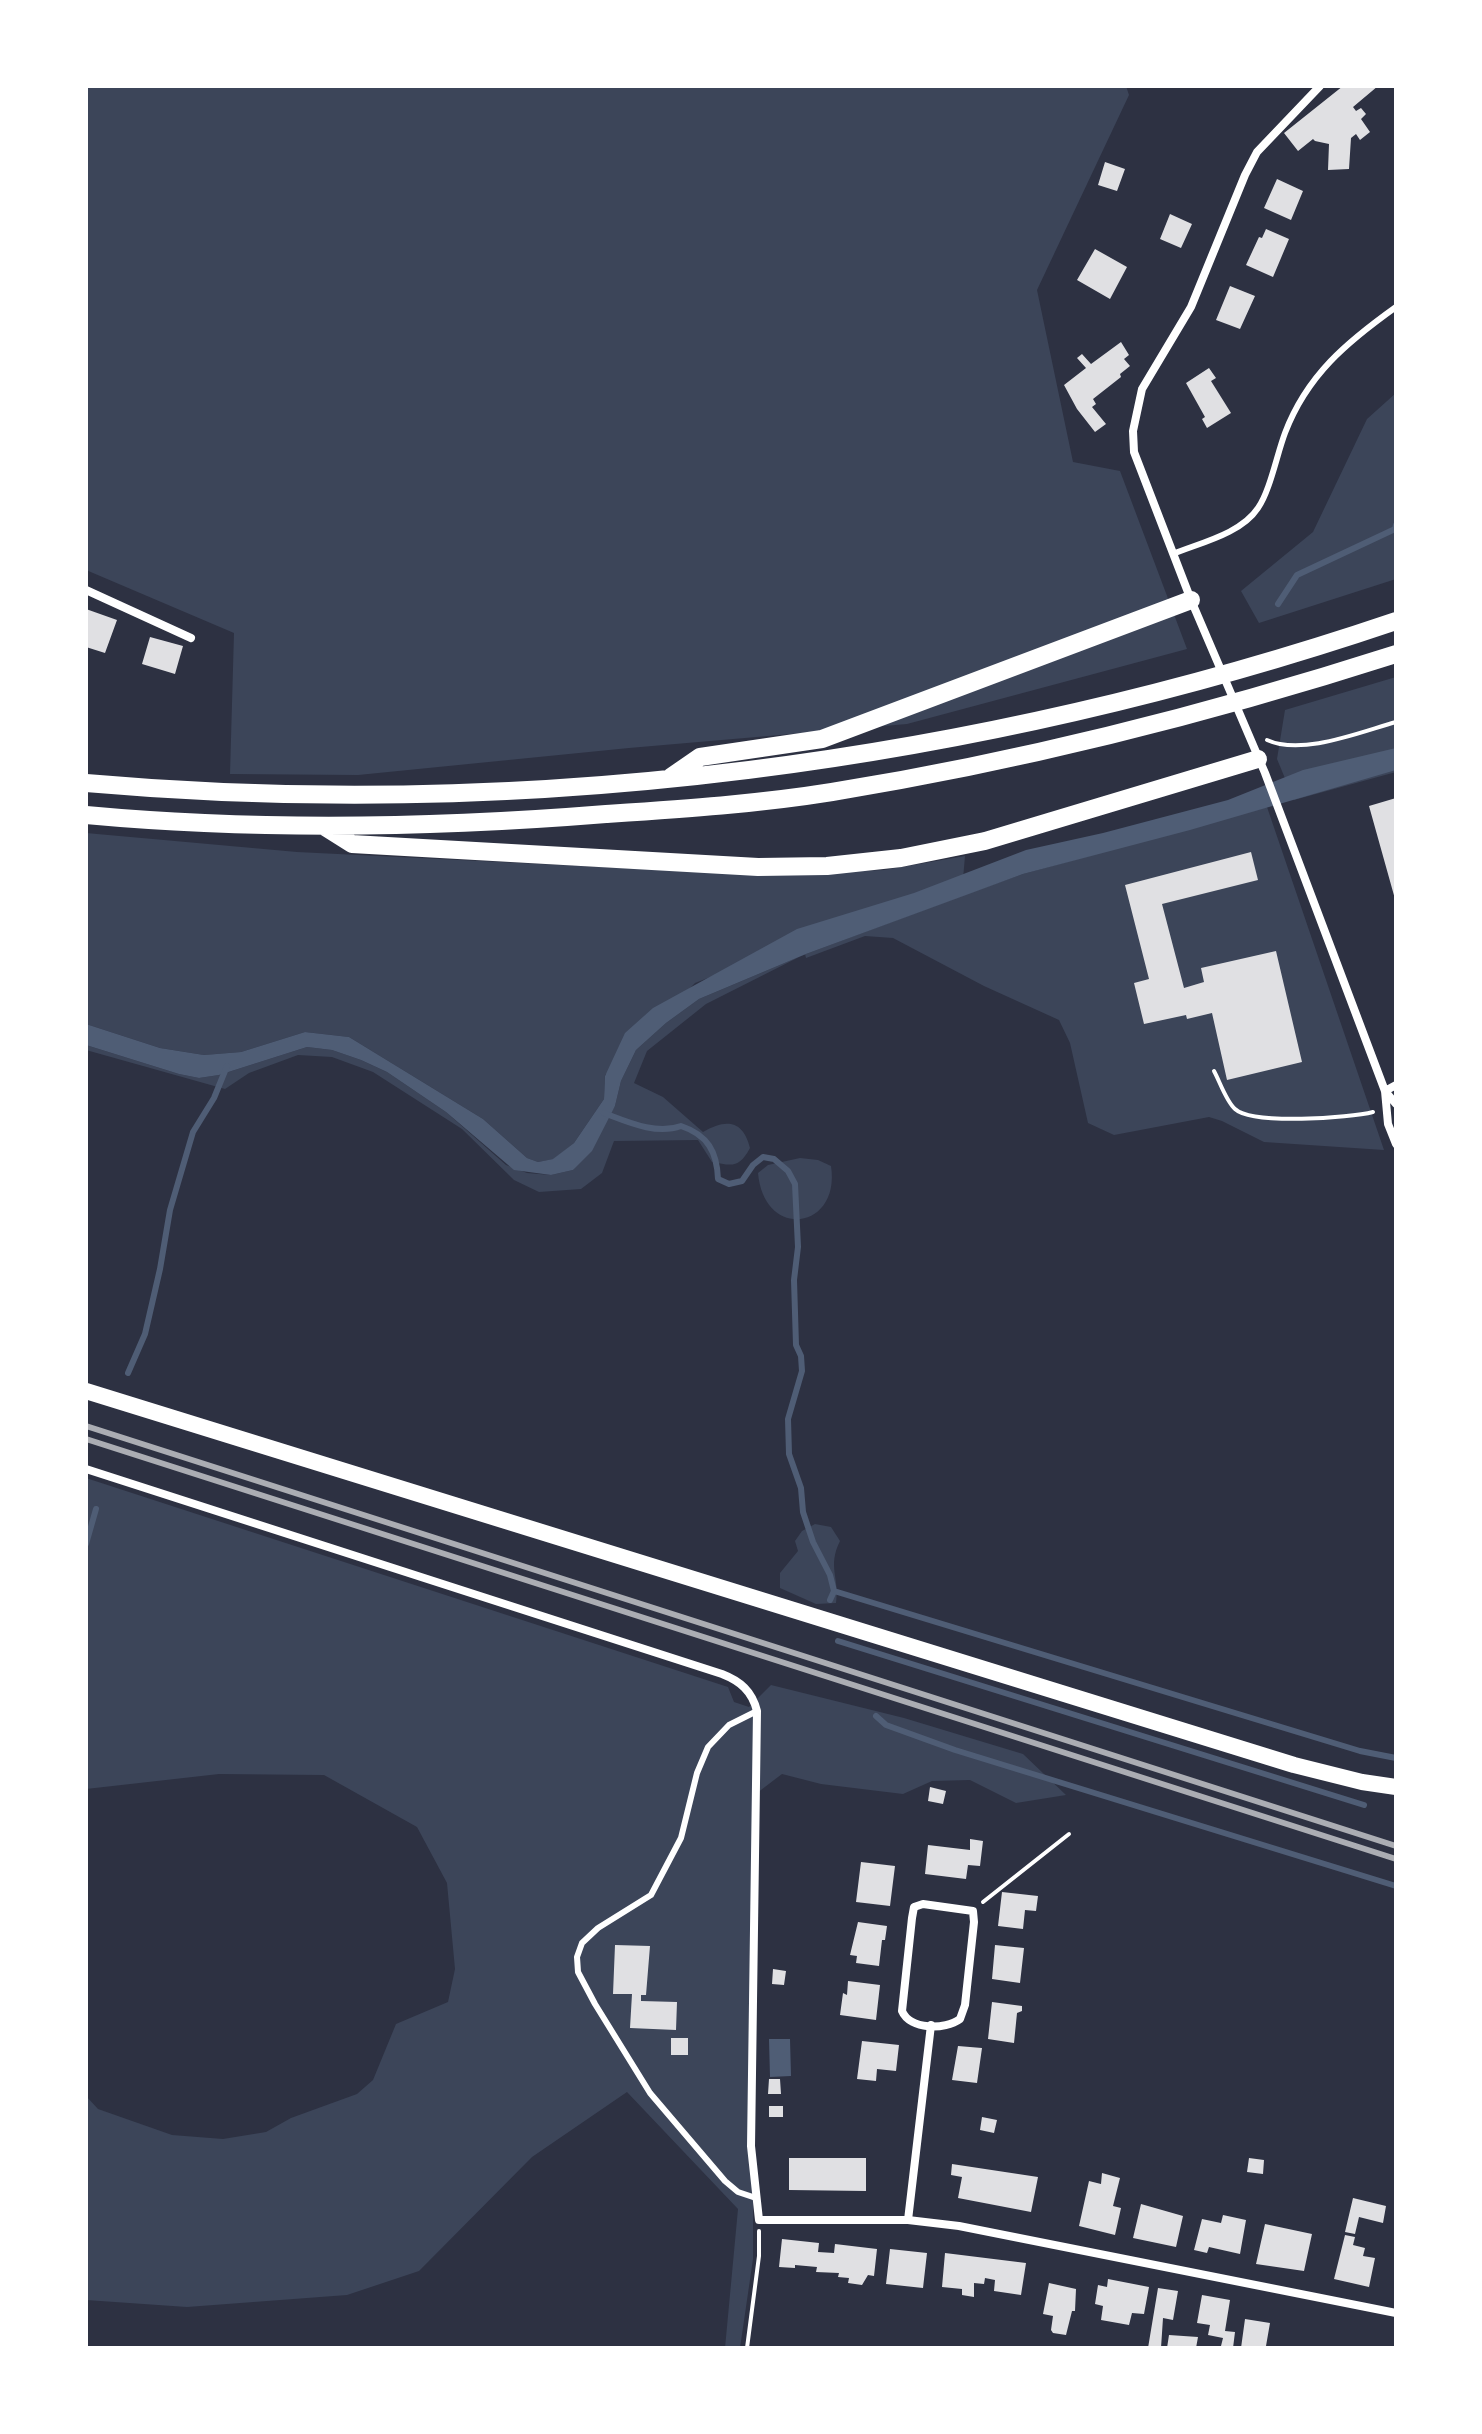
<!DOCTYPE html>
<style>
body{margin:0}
#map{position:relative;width:1482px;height:2434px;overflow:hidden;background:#2d3142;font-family:"Varela Round",sans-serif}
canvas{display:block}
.frame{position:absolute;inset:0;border:88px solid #fff;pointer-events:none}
</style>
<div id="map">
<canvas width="1482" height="2434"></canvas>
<div class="frame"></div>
</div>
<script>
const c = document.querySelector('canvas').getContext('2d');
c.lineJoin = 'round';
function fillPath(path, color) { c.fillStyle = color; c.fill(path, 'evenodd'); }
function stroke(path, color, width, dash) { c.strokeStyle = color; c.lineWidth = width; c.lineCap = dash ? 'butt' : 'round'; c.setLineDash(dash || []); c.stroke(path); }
fillPath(new Path2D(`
 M86 86H1126L1129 95 1037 290 1073 462 1120 471 1187 649 907 724 629 748 358 775 230 774 234 633 86 570Z
 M1396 393V579L1259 623 1241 591 1313 532 1367 419Z
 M1396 677V772L1294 800 1277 759 1285 710Z
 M1267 807 1384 1150 1264 1142 1222 1121 1209 1117 1114 1135 1088 1123 1070 1043 1059 1020 984 986 893 938 865 936 806 958 805 954 706 1004 647 1051 634 1083 663 1097 703 1132C725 1119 743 1119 750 1148 739 1168 733 1166 712 1162L698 1140 614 1141 602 1173 581 1189 539 1192 514 1180 462 1129 373 1072 332 1057 298 1055 249 1073 225 1089 86 1050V1045L179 1074 199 1078 219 1075 307 1047 332 1050 361 1060 387 1072 446 1112 506 1165 527 1173 551 1175 573 1170 615 1106 621 1081 636 1050 666 1023 699 999 806 954 972 892 1023 874Z
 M86 833 297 852 764 875 884 870 965 856 963 879 695 983 605 1075 604 1099 574 1143 554 1159 538 1162 527 1158 483 1119 349 1037 305 1032 241 1052 204 1055 160 1048 86 1024Z
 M800 1158 818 1160 831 1166C841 1230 764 1241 758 1173L768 1165Z
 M86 1478 728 1687 734 1702 749 1707 771 1685 904 1718 1023 1754 1066 1795 1016 1803 970 1780 932 1781 903 1794 821 1784 782 1774 753 1796V2259L740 2348H725L738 2209 627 2092 532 2157 419 2271 347 2295 187 2307 86 2300V2096L98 2109 172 2135 223 2139 266 2132 291 2118 357 2094 373 2080 396 2024 448 2002 455 1969 447 1883 417 1827 324 1775 219 1774 86 1789Z
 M815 1524 831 1527 840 1541C827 1567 840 1578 836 1603L816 1604 780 1588V1573L798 1551 795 1541 802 1531Z`), '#3c4559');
fillPath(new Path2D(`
 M1396 748V770L1190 830 1023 874 806 954 699 999 666 1023 636 1050 621 1081 615 1106 592 1151 573 1170 551 1175 514 1170 446 1112 387 1072 361 1060 332 1050 307 1047 219 1075 199 1078 179 1074 86 1045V1024L160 1048 204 1055 241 1052 305 1032 349 1037 483 1119 527 1158 538 1162 553 1159 574 1143 604 1099 605 1076 625 1033 653 1008 797 929 914 893 1026 850 1103 833 1228 800 1303 770Z
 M769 2039H790L791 2076 770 2077Z`), '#4f5d75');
stroke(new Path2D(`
 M1278 604 1297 575 1395 529 1396 525
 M604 1113C628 1122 656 1135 681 1126 708 1135 717 1152 718 1179L729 1184 742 1181 753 1165 763 1157 774 1159 788 1171 795 1184 798 1247 794 1280 796 1345 801 1356 802 1371 788 1419 789 1454 801 1488 803 1512 813 1542 830 1575 834 1591 830 1600
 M128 1373 145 1334 160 1269 170 1210 193 1132 214 1098 227 1066
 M86 1544 96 1509
 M834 1591 1360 1751 1396 1758
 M838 1641 1364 1805
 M876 1716 886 1725 955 1750 1396 1886`), '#4f5d75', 6);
fillPath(new Path2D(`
 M1343 86H1378L1353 107 1356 111 1361 108 1366 114 1361 119 1370 132 1360 140 1356 134 1351 138 1349 169 1328 170 1329 144 1315 141 1313 139 1298 151 1284 133Z
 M1105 162 1125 169 1117 191 1098 185Z
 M1277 179 1303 191 1291 220 1264 208Z
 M1170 214 1192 224 1181 248 1160 239Z
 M1266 229 1289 239 1273 277 1246 265 1259 237 1262 238Z
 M1095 249 1127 267 1110 299 1077 280Z
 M1230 286 1255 296 1240 329 1216 320Z
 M1121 342 1129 355 1124 359 1130 366 1120 374 1121 377 1093 399 1096 404 1092 407 1106 424 1095 432 1077 409 1064 385 1086 368 1077 358 1082 354 1091 364Z
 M1209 368 1216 378 1211 381 1231 413 1207 428 1202 419 1205 417 1186 383Z
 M86 609 117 620 105 653 86 647Z
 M150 637 183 646 175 674 142 664Z
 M1396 798V899H1395L1369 806Z
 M1251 852 1258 880 1162 904 1184 988 1204 982 1201 968 1276 951 1302 1062 1227 1080 1212 1013 1187 1019 1186 1015 1144 1024 1134 983 1149 979 1125 885Z
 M930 1787 946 1791 943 1804 928 1801Z
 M970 1839 983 1841 980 1866 968 1865 966 1879 925 1874 928 1845 970 1850Z
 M861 1862 895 1866 890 1906 856 1902Z
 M1002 1892 1038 1896 1036 1911 1025 1910 1023 1929 998 1926Z
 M858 1922 887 1926 885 1940H882L879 1966 856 1963 857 1956 850 1955Z
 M615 1945 650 1946 646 1995H641V2001L677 2002 676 2030 630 2028 632 1994H613Z
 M995 1945 1024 1948 1020 1983 992 1979Z
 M773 1969 786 1971 784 1985 772 1984Z
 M848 1981 880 1985 876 2020 840 2015 843 1993 847 1995Z
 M992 2002 1022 2006V2011L1017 2013 1014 2043 988 2039Z
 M671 2038H688V2055H671Z
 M862 2041 899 2045 896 2071 877 2069 876 2081 857 2079Z
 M958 2046 982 2048 977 2083 952 2080Z
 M769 2079H780L781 2094H768Z
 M769 2106H783V2117H769Z
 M982 2117 997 2120 994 2133 980 2130Z
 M789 2158H866V2191L789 2190Z
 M1249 2158 1264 2160 1263 2174 1247 2172Z
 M952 2164 1038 2177 1031 2212 958 2198 962 2177 951 2175Z
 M1102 2173 1120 2178 1113 2206 1121 2208 1115 2235 1079 2226 1089 2181 1101 2184Z
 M1353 2198 1386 2206 1383 2223 1359 2217 1355 2234 1345 2232Z
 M1141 2204 1183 2216 1176 2247 1133 2238Z
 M1223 2215 1246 2220 1240 2254 1209 2247 1207 2253 1194 2250 1202 2219 1221 2223Z
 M1265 2224 1312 2234 1304 2271 1256 2264Z
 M1345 2235 1355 2237 1353 2245 1365 2248 1363 2256 1375 2258 1369 2287 1334 2279Z
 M782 2239 819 2243 818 2252 834 2253 835 2244 877 2249 874 2276 868 2275 862 2285 848 2283 849 2278 838 2277 839 2273 816 2272 817 2267 795 2265V2268L779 2267Z
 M890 2249 927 2253 923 2288 886 2284Z
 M945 2253 1026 2263 1021 2295 994 2291 995 2280 985 2278 984 2284 974 2283V2297L962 2295V2289L942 2287Z
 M1108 2279 1149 2287 1144 2314 1132 2313 1129 2325 1101 2320 1103 2306 1095 2304 1098 2285 1107 2287Z
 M1049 2283 1076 2289 1075 2311H1072L1066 2335 1053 2333 1051 2330 1053 2316 1043 2314Z
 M1158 2288 1178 2291 1173 2320 1163 2318 1161 2348H1148Z
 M1202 2295 1230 2300 1225 2331 1235 2332 1233 2348 1221 2346 1223 2338 1208 2335 1210 2325 1197 2323Z
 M1245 2319 1270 2323 1266 2346 1241 2348Z
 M1169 2335 1198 2337 1196 2348H1167Z`), '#e0e0e3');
stroke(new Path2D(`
 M1267 740C1302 756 1360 732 1396 722
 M1214 1071C1220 1082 1226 1101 1235 1109 1252 1125 1350 1118 1373 1112
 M983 1902 1069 1834
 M747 2348 759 2256V2231`), '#fff', 4);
stroke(new Path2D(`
 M1173 554C1199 543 1241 534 1258 508 1270 491 1277 454 1285 433 1307 375 1347 342 1396 307
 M756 2198 738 2192 725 2181 650 2093 595 2004 578 1972 577 1957 582 1943 598 1928 651 1895 681 1838 697 1773 708 1747 729 1725 757 1711`), '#fff', 6);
stroke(new Path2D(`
 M1320 86 1257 152 1245 175 1191 307 1142 389 1133 431 1134 452 1191 600 1265 773 1385 1091 1388 1124 1396 1144
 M86 590 191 638
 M1385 1091 1396 1104
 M1385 1091 1396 1085
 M86 1469 722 1674C740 1681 752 1691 757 1711L751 2146 759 2220H908L959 2226 1396 2313
 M923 1904 973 1911 974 1922 965 2005 960 2019C945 2030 910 2030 902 2011L912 1918 914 1907Z
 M908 2220 931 2025`), '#fff', 8);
stroke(new Path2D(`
 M86 1391 1294 1765 1362 1782 1396 1787`), '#fff', 16);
stroke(new Path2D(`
 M671 777 700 757 822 739 1191 600
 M86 783C527 822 977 763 1396 621
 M86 815C259 831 433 828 606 814 681 809 758 804 832 792 1023 761 1212 713 1396 654
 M325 827 352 844 758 867 827 866 901 858 985 841 1258 759`), '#fff', 18);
stroke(new Path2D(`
 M86 1426 1396 1846
 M86 1439 1396 1859`), '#abadb3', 6);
</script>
